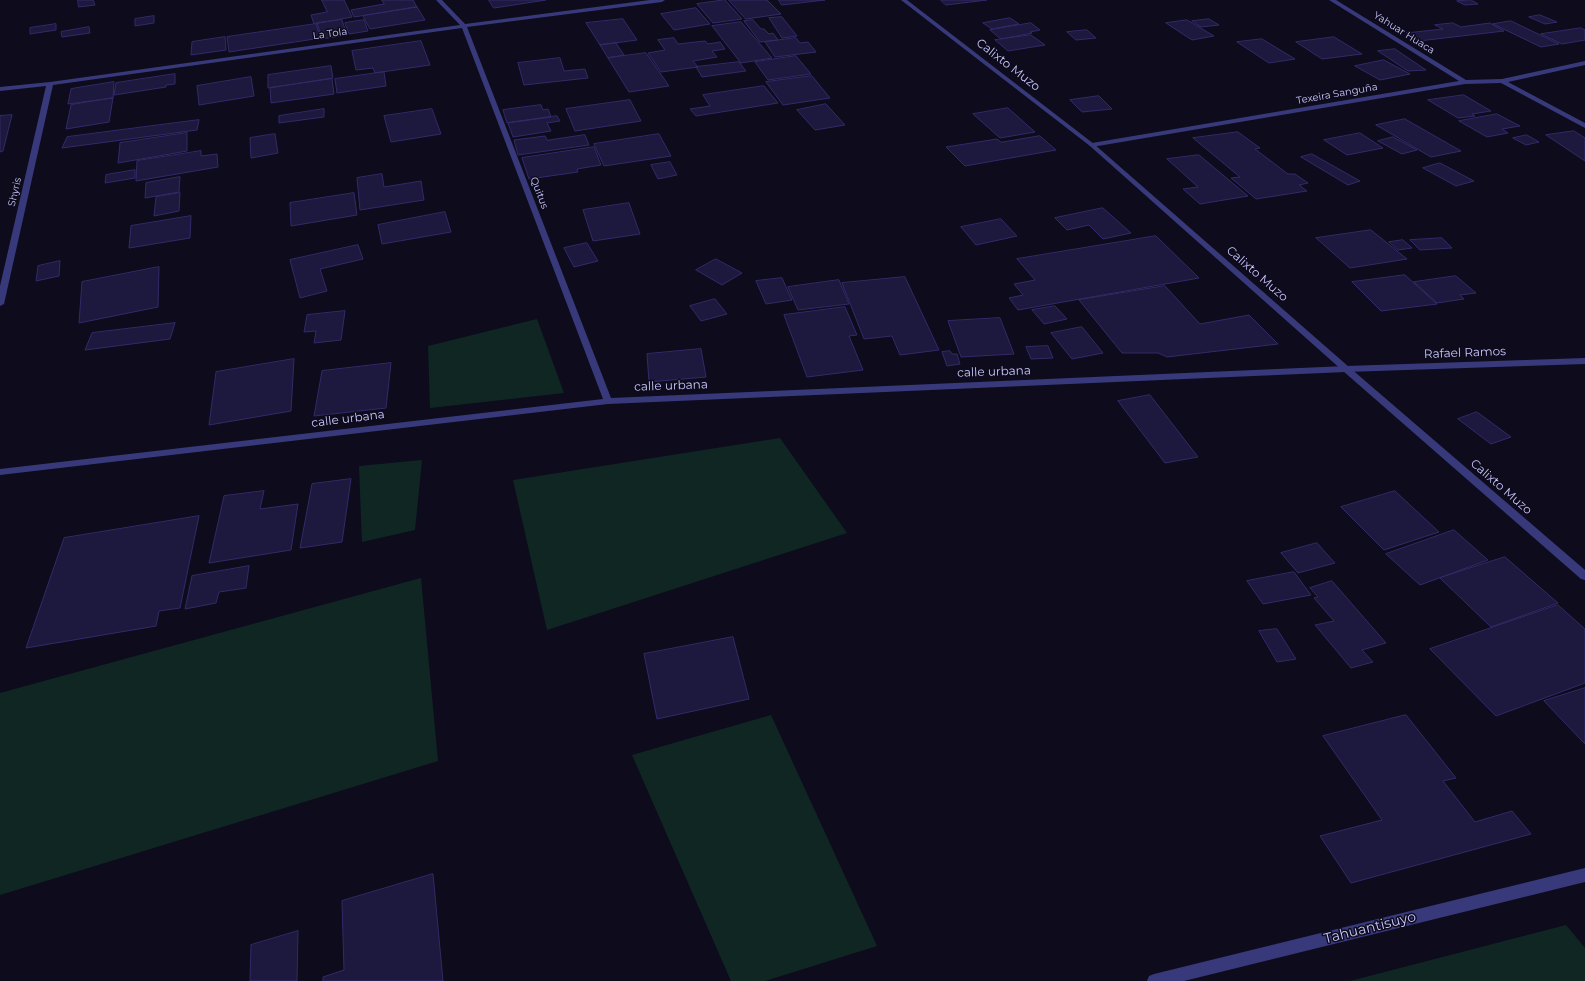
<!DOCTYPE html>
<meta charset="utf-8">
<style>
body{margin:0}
canvas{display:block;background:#0d0b1c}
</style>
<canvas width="1585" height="981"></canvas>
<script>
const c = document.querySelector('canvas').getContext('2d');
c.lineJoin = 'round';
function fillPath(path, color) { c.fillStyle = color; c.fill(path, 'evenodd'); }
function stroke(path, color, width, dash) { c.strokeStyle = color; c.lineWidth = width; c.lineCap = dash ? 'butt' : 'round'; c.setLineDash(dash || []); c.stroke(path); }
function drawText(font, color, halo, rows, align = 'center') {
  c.font = font + ' Montserrat,sans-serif'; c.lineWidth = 3; c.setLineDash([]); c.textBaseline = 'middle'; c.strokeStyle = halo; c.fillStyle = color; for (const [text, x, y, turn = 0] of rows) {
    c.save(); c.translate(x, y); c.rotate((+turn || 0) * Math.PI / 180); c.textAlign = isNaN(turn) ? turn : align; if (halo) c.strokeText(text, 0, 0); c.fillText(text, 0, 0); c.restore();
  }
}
fillPath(new Path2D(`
 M537 319 564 393 430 408 428 346Z
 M780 438 847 533 547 630 513 480Z
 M422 460 415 530 362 542 359 466Z
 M421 578 438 761 0 895V693Z
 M771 715 877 946 765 981H731L632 755Z
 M1566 925 1585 948V981H1350Z`), '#0f2623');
const building = new Path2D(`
 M78 0H93L95 5 79 7Z
 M322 0H344L352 17 314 24 311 15 327 12Z
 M382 0H413L417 7 354 17 351 10 384 4Z
 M489 0H546L494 8Z
 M725 0 742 19 713 23 697 4Z
 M729 0H767L781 14 746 19Z
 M779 0H825L782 5Z
 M941 0H987L946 5Z
 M1471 0 1478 4 1465 5 1457 1Z
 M417 7 425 20 370 29 363 16Z
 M696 8 710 24 674 30 661 14Z
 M1540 15 1557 22 1545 24 1529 17Z
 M154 16V23L135 26V19Z
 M782 17 797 36 782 38 769 18Z
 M1010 18 1019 24 992 29 983 23Z
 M623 19 637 40 600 45 586 23Z
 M1209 19 1219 25 1201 27 1192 21Z
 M342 20 347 35 322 39 317 23Z
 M364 20 368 31 349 34 345 23Z
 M753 20 761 29H764L769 34 773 33 778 40 760 42 744 21Z
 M1187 20 1214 36 1192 40 1166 23Z
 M1511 21 1559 44 1541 47 1493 24Z
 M741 22 772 58 741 63 712 26Z
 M1031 23 1040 30 1030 32 1032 33 1001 39 990 30Z
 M1453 23 1461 27 1490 23 1504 31 1419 41 1406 33 1443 29 1435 25Z
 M56 24V30L30 34V28Z
 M316 24 321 38 229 52 227 37Z
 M89 27 90 33 62 37 61 32Z
 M1581 28 1585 30V40L1562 44 1541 34Z
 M1087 30 1096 38 1076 40 1067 32Z
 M1031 35 1045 45 1008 51 995 40Z
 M225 37 226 50 191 55 192 42Z
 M1334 37 1362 54 1322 59 1296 42Z
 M674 38 678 44 705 41 708 44 720 42 725 49 712 51 717 57 693 61 698 67 661 72 648 53 665 50 658 40Z
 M796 38 800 43 808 42 816 52 775 57 765 42Z
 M1262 39 1295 59 1269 63 1237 42Z
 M421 41 430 65 375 73 373 68 356 70 352 51Z
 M616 43 624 55 608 58 600 45Z
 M1395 49 1426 70 1408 71 1378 51Z
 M646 53 669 86 629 92 608 58Z
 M796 56 811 74 768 80 755 62Z
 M560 58 564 71 585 69 588 78 524 85 518 63Z
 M1384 60 1410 74 1380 80 1355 66Z
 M739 62 746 71 702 77 696 67Z
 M331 66 333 78 268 88V75Z
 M384 72 386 86 337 93 335 79Z
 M175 74V84L166 85V87L114 95 116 83Z
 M812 76 830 98 783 105 766 82Z
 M251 77 254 96 199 105 197 86Z
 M332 79 334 94 271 103 270 88Z
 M114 82 113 98 68 104 71 89Z
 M764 86 778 103 696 116 690 109 710 106 703 95Z
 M1464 95 1491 111 1472 114 1475 116 1458 118 1428 100Z
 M1099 96 1112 109 1082 112 1070 100Z
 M113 98 109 122 66 129 71 105Z
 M630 100 641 121 575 131 566 109Z
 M826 104 845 125 815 130 797 110Z
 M541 105 543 110 548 109 551 117 507 123 503 110Z
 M1008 108 1035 132 1000 138 973 114Z
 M324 109V117L279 123V116Z
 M432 109 441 134 391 142 384 116Z
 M1497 114 1520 126 1502 129 1508 133 1487 137 1459 121Z
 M12 115 3 151 0 152V116Z
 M557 116 560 121 547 123 551 131 513 137 508 123Z
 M1405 119 1461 151 1431 157 1376 125Z
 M199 120 197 130 62 148 67 137Z
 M1574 131 1585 138V161L1546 135Z
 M1238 132 1260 148 1255 149 1288 174H1295L1308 183 1299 185 1307 191 1256 199 1231 178 1240 177 1193 138Z
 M187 133V151L118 163 120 143Z
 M1360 133 1383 148 1347 155 1324 140Z
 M275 134 278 153 251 158 250 138Z
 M659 134 671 156 604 166 594 144Z
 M585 135 589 145 518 155 514 140 545 136 547 140Z
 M1527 135 1539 142 1526 145 1513 138Z
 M1040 136 1056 150 965 166 946 147 997 139 1001 142Z
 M1393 137 1417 150 1402 154 1378 141Z
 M594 147 601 165 577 169 578 172 529 179 522 158Z
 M201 151V156L217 154 218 167 136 181 137 161Z
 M1312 154 1360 181 1348 185 1301 157Z
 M1199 155 1248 196 1200 204 1183 189 1198 187 1167 159Z
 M670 162 677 175 658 179 651 165Z
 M1440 163 1474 181 1456 186 1423 168Z
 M135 170V178L105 183 106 175Z
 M382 174 384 187 421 181 424 200 360 210 357 178Z
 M180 177 179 192 145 198 146 183Z
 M180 193 179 211 154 216 156 197Z
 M354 193 357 215 291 226 290 203Z
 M629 203 640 234 593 241 583 210Z
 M1103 208 1131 233 1103 239 1089 225 1067 230 1055 218Z
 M445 212 451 232 382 244 378 225Z
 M191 216 190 238 129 248 131 226Z
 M1001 219 1017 236 976 245 961 227Z
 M1371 230 1407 259 1350 268 1316 238Z
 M1156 236 1199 278 1018 310 1009 298 1023 295 1014 284 1035 280 1017 259Z
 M1442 238 1452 248 1420 250 1410 240Z
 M1403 240 1412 248 1398 250 1389 242Z
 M587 243 598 261 574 267 564 248Z
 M358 245 363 259 320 269 327 291 300 298 290 260Z
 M716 259 742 273 722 285 696 270Z
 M60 261 59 276 36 281 38 266Z
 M159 267 158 307 79 323 82 282Z
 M1405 275 1437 304 1381 311 1352 282Z
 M1456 276 1476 293 1460 295 1464 299 1437 303 1414 282Z
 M905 277 939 350 900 355 892 336 864 339 842 283Z
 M782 278 792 300 766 304 756 281Z
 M839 280 849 304 798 310 788 287Z
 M1165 286 1200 324 1249 315 1278 344 1167 357 1158 353H1122L1079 300Z
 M715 299 727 314 701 321 690 306Z
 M1055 306 1067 319 1044 324 1032 310Z
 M845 307 857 335 849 336 863 370 807 377 784 315Z
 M345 311 341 340 314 343 316 331 304 332 307 315Z
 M1000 318 1014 354 961 357 948 321Z
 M175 323 170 339 85 350 92 333Z
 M1082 327 1103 353 1072 359 1051 333Z
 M1048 346 1053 358 1031 359 1026 347Z
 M701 349 706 377 649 382 647 354Z
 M950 351 952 354H957L960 364 947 366 942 352Z
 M294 359 291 411 209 425 216 372Z
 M391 363 386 408 314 416 322 371Z
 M1150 395 1198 457 1165 463 1118 401Z
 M1477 412 1511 437 1491 444 1458 419Z
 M351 479 342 542 300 548 312 484Z
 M264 491 260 509 298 504 291 550 209 563 224 496Z
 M1395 491 1439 532 1384 550 1341 507Z
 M199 516 180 608 159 611 156 626 26 648 64 538Z
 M1454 530 1488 560 1420 585 1386 554Z
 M1317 543 1335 563 1298 573 1281 553Z
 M1505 557 1558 603 1491 627 1440 578Z
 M249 566 246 588 219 592 216 603 185 609 192 576Z
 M1294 572 1311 595 1263 604 1247 581Z
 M1332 581 1386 643 1362 650 1373 662 1351 668 1315 625 1334 621 1314 598 1318 597 1310 588Z
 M1558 605 1585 629V683L1496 716 1430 649Z
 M1277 629 1296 659 1277 662 1259 631Z
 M733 637 749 699 657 719 644 654Z
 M1585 688V744L1544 701Z
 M1406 715 1456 778 1443 781 1475 822 1512 811 1531 834 1351 883 1320 836 1382 820 1323 736Z
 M433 874 443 981H323V977L344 970 342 901Z
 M298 931 297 981H250L251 945Z`);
fillPath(building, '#1d183d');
stroke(building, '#322a68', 1);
fillPath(new Path2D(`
 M436 0H442L465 24 650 0H665L662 2 467 27 611 398 1346 366 1585 358V364L1346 372 608 404 0 475V469L603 399 462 28 53 85 4 304 0 306V286L46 86 0 91V87L50 82 460 25Z
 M1329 0H1336L1466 80 1502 79 1585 61V65L1508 82 1585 123V128L1501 83 1465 84 1092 147 1089 145 1092 143 1459 81Z
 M1585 868V882L1184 981H1147L1149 976 1154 974Z`), '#37397b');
fillPath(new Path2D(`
 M901 0H907L1094 144 1349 367 1585 570V580L1581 579 1343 371 1090 146Z`), '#37397b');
drawText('10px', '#cac7fe', '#0d0b1c', [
 ["Yahuar Huaca",1404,33,32],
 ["La Tola",330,34,-8],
 ["Texeira Sanguña",1337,94,-10],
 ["Shyris",15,192,-77],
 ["Quitus",539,193,69]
]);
drawText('12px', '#cac7fe', '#0d0b1c', [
 ["Calixto Muzo",1008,65,38],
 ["Calixto Muzo",1257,274,41],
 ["Rafael Ramos",1465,353,-2],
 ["calle urbana",994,372,-2],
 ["calle urbana",671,386,-2],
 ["calle urbana",348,419,-7],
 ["Calixto Muzo",1501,487,41]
]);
drawText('14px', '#cac7fe', '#0d0b1c', [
 ["Tahuantisuyo",1370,928,-14]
]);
</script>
